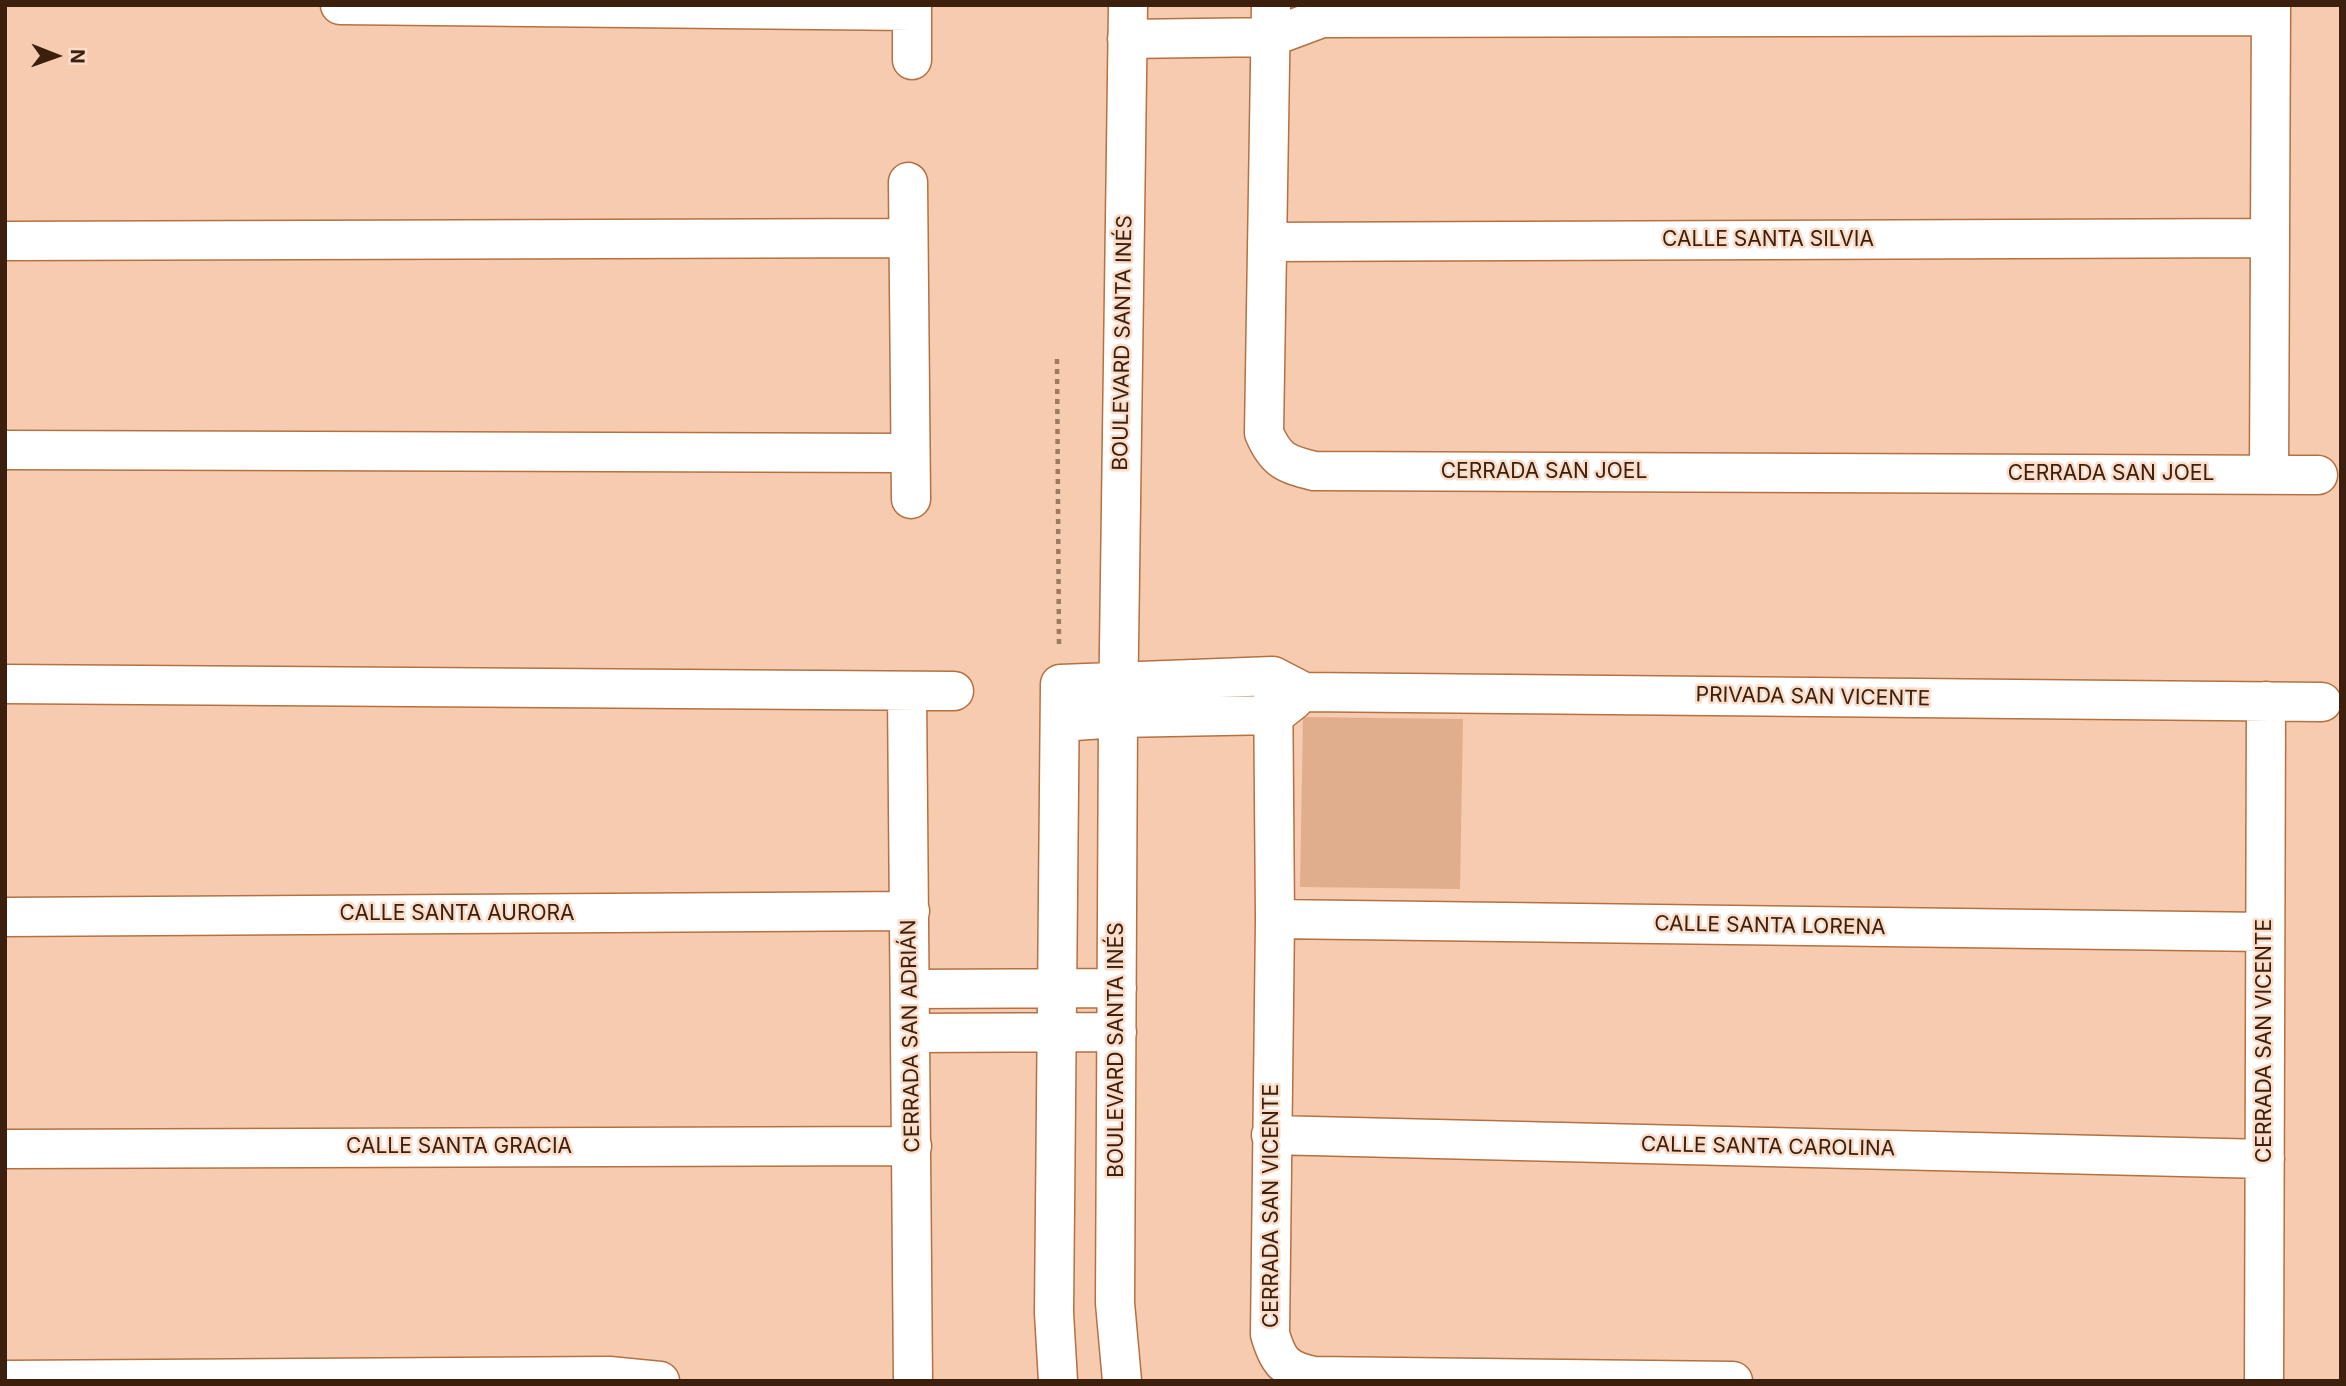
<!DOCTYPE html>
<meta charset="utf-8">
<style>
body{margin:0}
#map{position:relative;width:2346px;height:1386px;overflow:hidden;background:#f7cbaf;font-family:Inter,sans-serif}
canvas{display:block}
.frame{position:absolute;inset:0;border:7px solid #3c200d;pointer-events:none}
.north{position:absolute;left:21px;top:21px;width:70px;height:70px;-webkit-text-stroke:5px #fadcc9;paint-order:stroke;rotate:91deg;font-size:19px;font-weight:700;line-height:28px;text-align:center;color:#3c200d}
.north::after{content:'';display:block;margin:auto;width:24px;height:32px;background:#3c200d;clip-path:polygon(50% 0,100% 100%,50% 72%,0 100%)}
</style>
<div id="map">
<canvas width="2346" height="1386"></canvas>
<div class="frame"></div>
<div class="north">N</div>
</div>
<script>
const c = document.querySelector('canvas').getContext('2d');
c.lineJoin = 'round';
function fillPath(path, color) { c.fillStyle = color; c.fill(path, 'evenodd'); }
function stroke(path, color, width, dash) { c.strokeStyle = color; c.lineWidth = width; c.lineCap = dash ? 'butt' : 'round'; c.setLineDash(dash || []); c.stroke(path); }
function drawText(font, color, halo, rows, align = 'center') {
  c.font = font + ' Inter,sans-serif'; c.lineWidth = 5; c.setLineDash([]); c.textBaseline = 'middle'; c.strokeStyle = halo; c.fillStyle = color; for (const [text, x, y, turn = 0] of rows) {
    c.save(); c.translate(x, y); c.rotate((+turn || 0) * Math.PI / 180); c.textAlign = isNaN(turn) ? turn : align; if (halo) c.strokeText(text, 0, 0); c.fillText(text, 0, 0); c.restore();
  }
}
fillPath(new Path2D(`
 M1303 717 1463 719 1460 889 1300 887Z`), '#e1ae8d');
const minor = new Path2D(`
 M340 5 912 11
 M1271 5 1264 433C1276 461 1286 464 1314 471L2318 475
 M1127 39 1271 37 1322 18 2271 16
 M912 60V5
 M908 182 911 499
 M5 241 908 238
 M1267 242 2270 238
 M5 450 910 453
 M2269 475 2271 5
 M1273 676 1275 919 1270 1334C1278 1362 1285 1370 1314 1376L1733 1381
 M5 684 954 691
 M907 692 913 1381
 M1060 722 1118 718 1275 715 1294 700
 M5 917 910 911
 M1275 919 2265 932
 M911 989 1117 988
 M911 1033 1117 1032
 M1271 1135 2265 1159
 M5 1149 912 1146
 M5 1380 609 1376 660 1381
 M1058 1381 1054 1313 1060 684 1273 676 1304 692 2322 702
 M1122 1381 1115 1303 1118 718 1128 5
 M2264 1381 2266 701`);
stroke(minor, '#b47142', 41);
stroke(new Path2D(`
 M1057 359 1059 645`), '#9e7a62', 4.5, [5, 5]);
stroke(minor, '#fff', 38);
drawText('21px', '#3c200d', '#fadcc9', [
 ["CALLE SANTA SILVIA",1768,240],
 ["BOULEVARD SANTA INÉS",1123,343,-89],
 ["CERRADA SAN JOEL",1544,472],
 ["CERRADA SAN JOEL",2111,474],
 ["PRIVADA SAN VICENTE",1813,697,1],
 ["CALLE SANTA AURORA",457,914],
 ["CALLE SANTA LORENA",1770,926,1],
 ["CERRADA SAN ADRIÁN",911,1036,-91],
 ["CERRADA SAN VICENTE",2265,1041,-90],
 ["BOULEVARD SANTA INÉS",1117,1050,-90],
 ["CALLE SANTA GRACIA",459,1147],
 ["CALLE SANTA CAROLINA",1768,1147,1],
 ["CERRADA SAN VICENTE",1272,1206,-90]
]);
</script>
